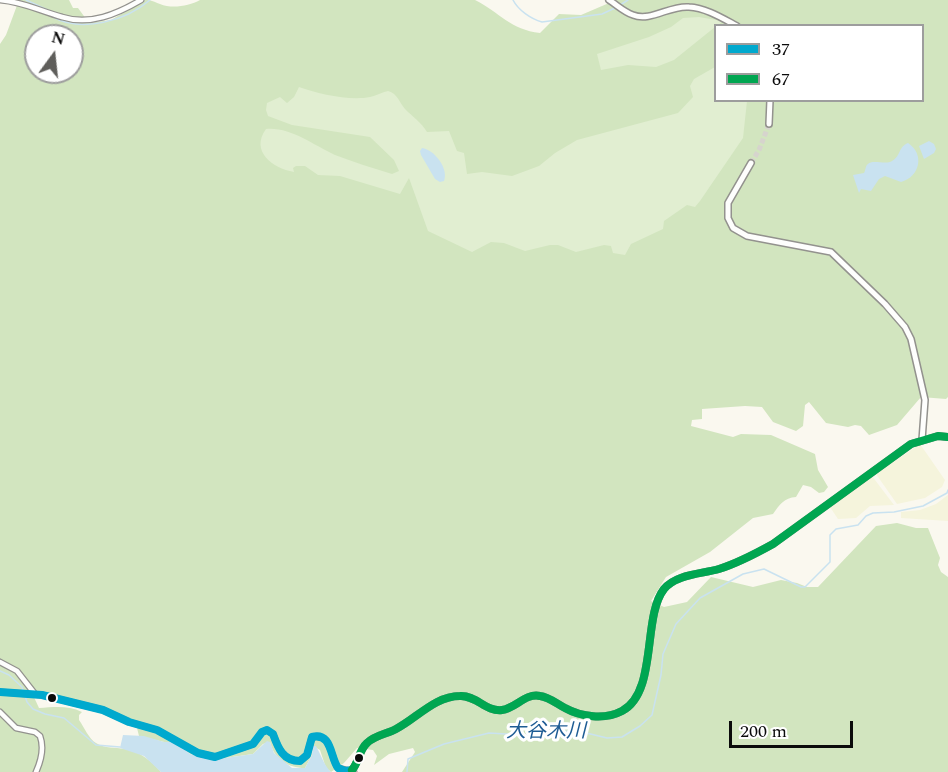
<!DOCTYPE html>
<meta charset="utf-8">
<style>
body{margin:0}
#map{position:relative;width:948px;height:772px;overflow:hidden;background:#faf8ef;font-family:Spectral,serif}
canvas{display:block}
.legend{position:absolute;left:714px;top:24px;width:210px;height:78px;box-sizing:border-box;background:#fff;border:2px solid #9d9d9d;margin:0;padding:8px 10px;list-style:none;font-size:18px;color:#0b0b0b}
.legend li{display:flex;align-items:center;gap:12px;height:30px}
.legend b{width:30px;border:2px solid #9d9d9d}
.north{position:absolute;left:24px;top:24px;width:60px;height:60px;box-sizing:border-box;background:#fff;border:2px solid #9d9d9d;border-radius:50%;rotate:15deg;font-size:16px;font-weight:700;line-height:24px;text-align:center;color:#0b0b0b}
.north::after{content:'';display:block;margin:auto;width:21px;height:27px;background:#5f5e5b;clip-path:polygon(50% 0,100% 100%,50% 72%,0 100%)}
.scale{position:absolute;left:729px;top:721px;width:124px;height:27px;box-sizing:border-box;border:3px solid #0b0b0b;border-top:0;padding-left:8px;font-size:18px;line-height:21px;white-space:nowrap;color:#0b0b0b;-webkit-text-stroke:4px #fff;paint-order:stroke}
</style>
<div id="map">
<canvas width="948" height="772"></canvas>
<ul class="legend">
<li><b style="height:8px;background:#00a9ce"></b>37</li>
<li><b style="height:8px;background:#00a651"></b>67</li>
</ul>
<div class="north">N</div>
<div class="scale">200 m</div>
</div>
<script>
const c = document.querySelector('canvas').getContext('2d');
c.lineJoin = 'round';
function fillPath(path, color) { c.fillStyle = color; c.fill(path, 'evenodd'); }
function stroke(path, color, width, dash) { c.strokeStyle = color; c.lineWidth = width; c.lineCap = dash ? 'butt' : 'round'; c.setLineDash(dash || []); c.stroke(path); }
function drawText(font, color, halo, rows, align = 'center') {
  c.font = font + ' Spectral,"Noto Sans JP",serif'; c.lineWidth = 6; c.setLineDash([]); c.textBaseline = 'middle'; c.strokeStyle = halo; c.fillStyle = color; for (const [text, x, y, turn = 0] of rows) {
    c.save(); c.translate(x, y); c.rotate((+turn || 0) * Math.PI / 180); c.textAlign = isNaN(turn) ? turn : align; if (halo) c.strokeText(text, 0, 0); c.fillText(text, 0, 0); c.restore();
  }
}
fillPath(new Path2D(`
 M920 444 945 480 942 487 925 498 897 504 876 474Z
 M872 476 894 505 870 506 856 518 838 519 830 507Z
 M948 495V521L901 518V512L920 510 936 504Z`), '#f5f4dc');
fillPath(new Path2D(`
 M239 0 464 65 655 0H948V244L569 300 138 154ZM716 26H922V100H716Z`), '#e1eed1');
fillPath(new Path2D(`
 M19 0H69L73 8H78L89 23 111 20 145 0C152 0 154 2 160 4 172 9 189 6 200 0H475C499 12 511 30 540 33L559 14 581 15 616 0H948V397L946 399 921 397 897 425 869 435 861 426 855 425 848 427 826 423 809 402 805 405 803 426 796 431 773 422 762 407 745 406 702 409V419L692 420 691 426 733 437 741 434 771 435 815 454 818 470 828 487 824 492 819 493 811 487 803 485 796 497C784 498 780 504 773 514L753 518 710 552 666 577 651 601 664 607 687 602 711 577 753 587 781 580 797 583 807 587H818L876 526 897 523 916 528H928L940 558 938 565 941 572 948 577V772H402L415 752 413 748 389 754 374 765 377 756 373 750 357 748 344 763 331 772 326 768 320 750 313 746 312 755 305 768C288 768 274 759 270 742L263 744 253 754 211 760 190 754 175 742H164L139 736 137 728 77 704 33 695 39 708C54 707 68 705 82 712L79 715V720C84 727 89 739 96 743 106 749 114 747 125 749 139 751 152 761 161 772H0V44L6 35ZM699 17 722 21 718 26H922V100L747 101 743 138 700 201 695 207 687 205 664 221 663 229 631 244 625 255 613 253 611 246 604 245 576 252 558 245H550L525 251 504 243 491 242 472 252 428 231 409 178 400 194 340 176 318 175 305 166H296L293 168 294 172C272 168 250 151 266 129 291 127 313 145 335 155 353 162 373 168 392 174L399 171 394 160 370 137 292 125 268 116 266 110 267 103 280 97 287 103 294 97 299 87C318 94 350 101 370 97 376 96 382 92 388 91 398 94 399 102 405 109 413 117 421 122 427 132L449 131 457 151 464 153 467 174 482 172 512 176 539 166 555 153 577 140 678 113 693 97 690 86 694 79 715 67V27L674 60 656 67 628 65 601 70 597 54 649 37 671 27 683 18ZM36 36H72V72H36Z`), '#d2e5bf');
fillPath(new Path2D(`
 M929 141 934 144 936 149 934 153 924 159 919 146Z
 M908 143C925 154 920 177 901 182L885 176 879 179 871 191 861 189 859 193 853 175 864 173C866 170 865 166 868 164 872 159 886 165 892 161 901 156 898 147 908 143Z
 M422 148C435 150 449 169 444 181L440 182 435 179 421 155 420 151Z
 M123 735 144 736 164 742H175L190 754 211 760 253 754 267 741 270 742 274 753 292 768H305L312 755 313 746H316C320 753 325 767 331 772H161L144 756 120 748Z`), '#c9e2f0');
stroke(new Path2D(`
 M26 0 52 12
 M513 0C518 10 531 19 542 22L602 14 615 8
 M620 5 628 0
 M53 17C82 33 126 21 150 0
 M0 671 9 675 22 687 27 702 33 709 45 714 64 718 96 745 120 747
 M407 772 408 759 444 744 489 733 540 736 574 730 607 738 622 737 640 726 652 715 661 675 663 654 676 624 700 598 743 574 764 569 801 587H805L830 562V535L836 529 858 525 866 516 873 513 894 512 923 506 947 493 948 490`), '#c9e2f0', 1.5);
stroke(new Path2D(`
 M751 163 759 150 769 124`), '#d6d4cd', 5, [5, 2.5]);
const minor = new Path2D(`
 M0 0C24 2 40 11 62 17 90 26 117 14 141 0
 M0 662 17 671 35 694
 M0 692 42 695 103 710 129 722 157 730 198 753 215 757 253 744 262 732 267 730 273 734C278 748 283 761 300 761L307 755 312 737C332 732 330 757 338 768L354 772
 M0 712 16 728 35 732 40 736C44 747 41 761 36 772`);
const tertiary = new Path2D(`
 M609 0C617 5 624 12 633 15 651 22 670 5 689 7 706 8 722 18 737 26
 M769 124 770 100
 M751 163 728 203V218L733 228 747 236 831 252 885 304 905 327 911 339 925 400 922 440`);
const secondary = new Path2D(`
 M352 770C359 762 359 750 367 743 375 735 387 734 396 729 417 718 435 696 460 696 476 695 486 712 502 710 516 708 525 693 540 696 549 697 557 704 565 708 581 717 605 720 622 711 658 692 642 617 664 589 676 574 702 574 719 569 738 563 755 554 773 544L911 444 938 436 948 437`);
stroke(minor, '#93928e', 7);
stroke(tertiary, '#93928e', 8);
stroke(secondary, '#898884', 8);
stroke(minor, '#fefefd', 4.5);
stroke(tertiary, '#fefefd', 5);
stroke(secondary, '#f4f3e8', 6);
stroke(new Path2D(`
 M0 692 42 695 103 710 129 722 157 730 198 753 215 757 253 744 262 732 267 730 273 734C278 748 283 761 300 761L307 755 312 737C332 732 330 757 338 768L345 771 352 770`), '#00a9ce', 8);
stroke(new Path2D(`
 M352 770C359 762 359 750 367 743 375 735 387 734 396 729 417 718 435 696 460 696 476 695 486 712 502 710 516 708 525 693 540 696 549 697 557 704 565 708 581 717 605 720 622 711 658 692 642 617 664 589 676 574 702 574 719 569 738 563 755 554 773 544L911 444 938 436 948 437`), '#00a651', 8);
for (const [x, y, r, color] of [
 [52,698,5,"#0b0b0b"],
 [359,758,5,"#0b0b0b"]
]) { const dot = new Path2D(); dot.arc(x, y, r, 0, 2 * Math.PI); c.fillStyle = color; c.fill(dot); stroke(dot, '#fff', 2); }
drawText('italic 20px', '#1e5c94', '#fff', [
 ["大谷木川",546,733]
]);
</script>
